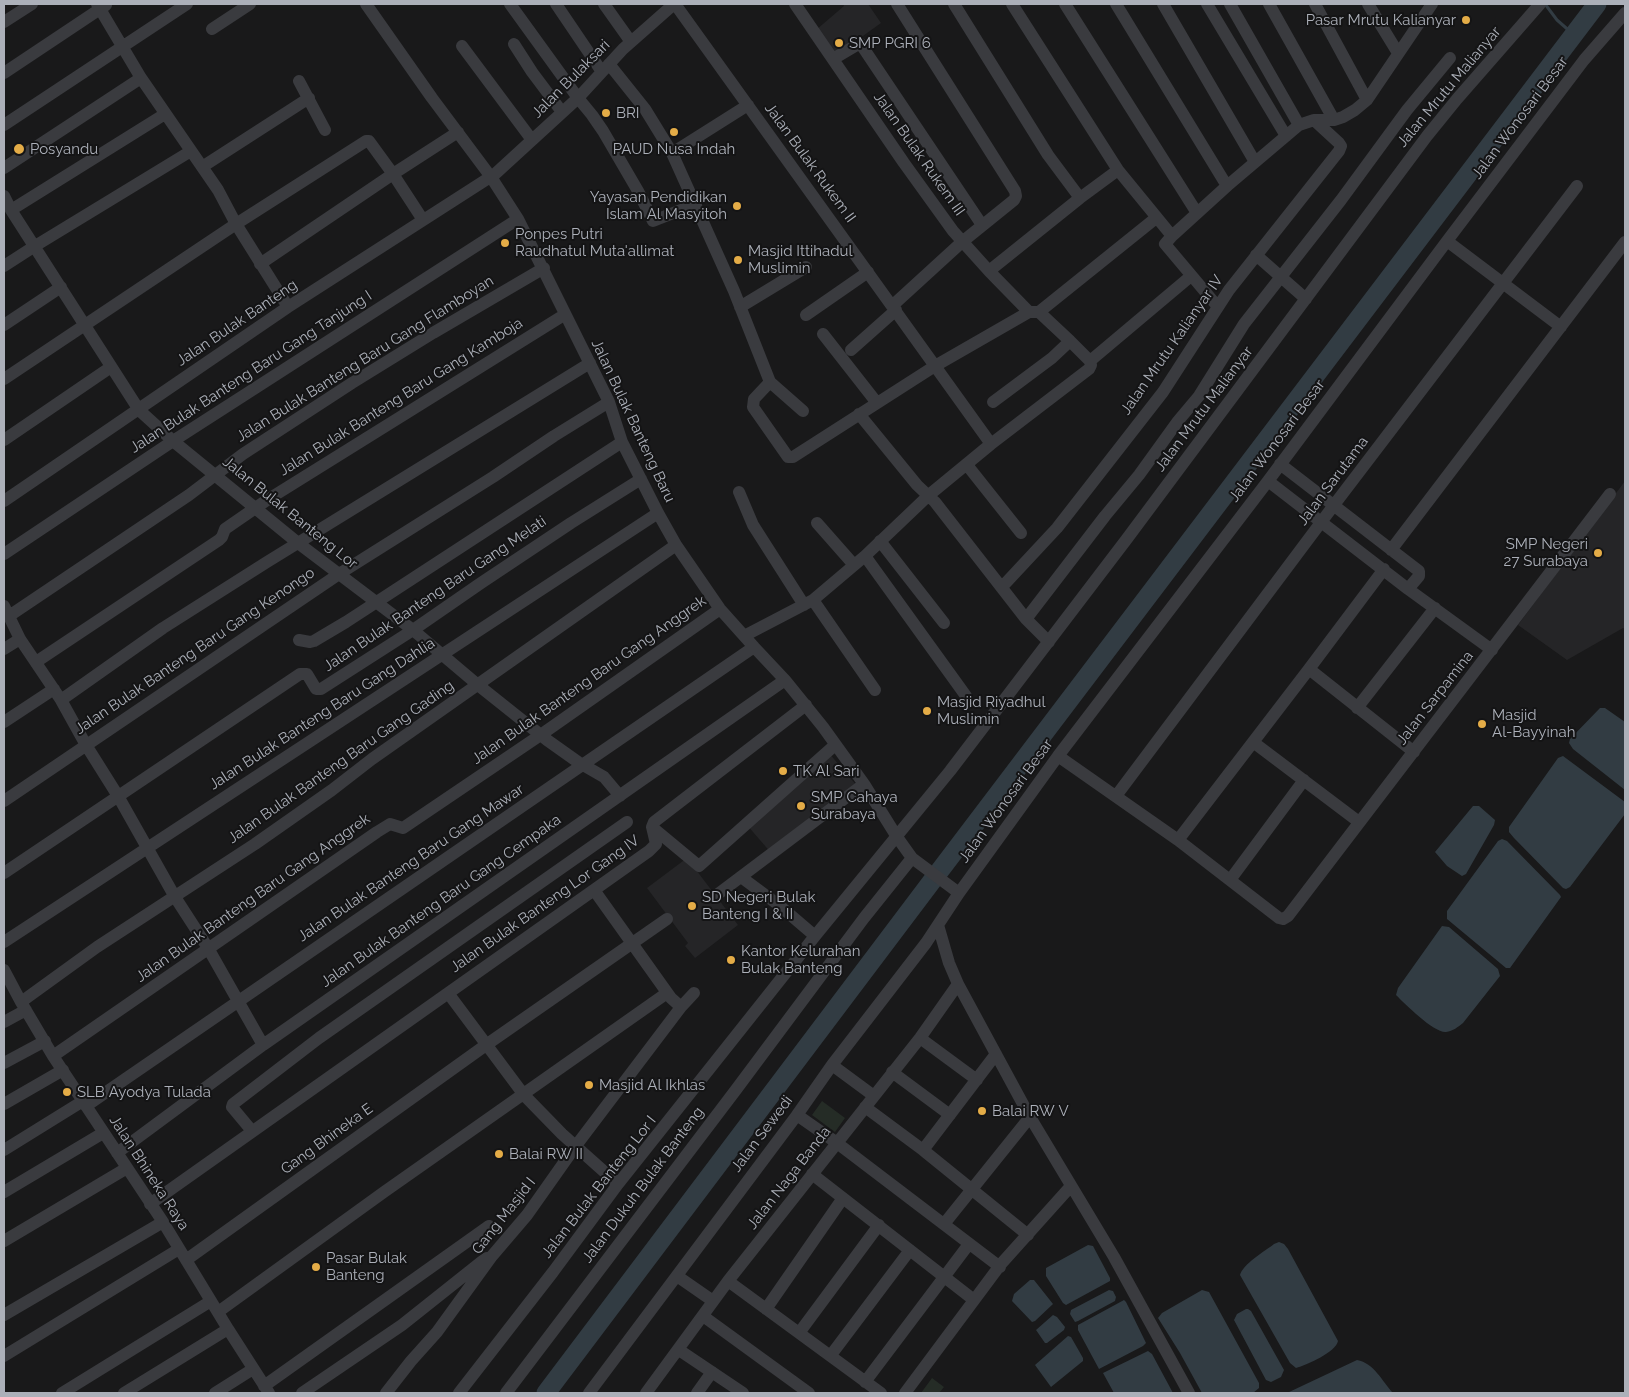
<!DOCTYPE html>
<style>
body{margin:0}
#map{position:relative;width:1629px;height:1397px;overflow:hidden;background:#19191a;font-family:Raleway,sans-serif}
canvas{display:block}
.frame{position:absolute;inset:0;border:5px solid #acb0b9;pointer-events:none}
</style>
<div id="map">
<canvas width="1629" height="1397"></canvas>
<div class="frame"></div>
</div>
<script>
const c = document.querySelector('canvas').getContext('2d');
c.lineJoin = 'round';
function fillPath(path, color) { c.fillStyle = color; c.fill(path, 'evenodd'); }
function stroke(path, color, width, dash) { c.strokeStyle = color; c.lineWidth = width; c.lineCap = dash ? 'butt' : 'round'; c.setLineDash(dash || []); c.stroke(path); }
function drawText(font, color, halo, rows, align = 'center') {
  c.font = font + ' Raleway,sans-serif'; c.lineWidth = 4; c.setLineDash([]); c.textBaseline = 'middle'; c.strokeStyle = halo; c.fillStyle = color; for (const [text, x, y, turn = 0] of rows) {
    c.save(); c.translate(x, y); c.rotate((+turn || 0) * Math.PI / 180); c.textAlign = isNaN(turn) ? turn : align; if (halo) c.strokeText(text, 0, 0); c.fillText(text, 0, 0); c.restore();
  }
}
fillPath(new Path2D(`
 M843 4H868L881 23 835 56 816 30 844 6Z
 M1625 481V629L1623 628 1567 660 1518 625Z
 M828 752 858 787 772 854 747 825Z
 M687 858 738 925 695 958 685 946 688 943 647 888Z`), '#252527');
fillPath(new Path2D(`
 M822 1101 845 1118 835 1132 812 1115Z
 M932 1378 944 1387 939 1393H921Z`), '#252c26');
fillPath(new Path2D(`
 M1600 708H1605L1625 722V790L1573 749 1569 743 1570 739Z
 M1563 756 1625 802V814L1570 887 1566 889 1563 888 1514 838 1509 832V827L1558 758Z
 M1473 806H1479L1495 820 1494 825 1466 874 1462 876 1447 866 1435 852Z
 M1502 839 1507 841 1560 895 1561 897 1510 968H1506L1447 919V911L1498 841Z
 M1442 926 1449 927 1498 969 1500 976 1463 1023C1458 1027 1453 1031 1446 1032 1434 1033 1405 1004 1396 995L1398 988Z
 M1279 1242 1284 1244 1288 1249 1338 1341C1336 1352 1307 1365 1296 1368L1290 1363 1240 1275C1243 1264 1265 1251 1274 1244Z
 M1088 1245 1093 1246 1110 1278V1281L1066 1305 1063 1303 1046 1276V1268Z
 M1030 1280H1034L1053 1304 1035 1321 1032 1322 1012 1301 1014 1294Z
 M1109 1290 1113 1291 1116 1297 1115 1301 1078 1321 1075 1322 1070 1314 1071 1310Z
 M1202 1290 1209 1292 1259 1383V1388L1253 1393H1202L1180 1353 1158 1318 1162 1313Z
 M1124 1300 1126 1302 1146 1343 1143 1346 1099 1369 1078 1330V1325Z
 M1246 1309H1248L1251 1311 1284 1370 1281 1377 1271 1382 1266 1380 1234 1320 1237 1314Z
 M1053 1315 1057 1317 1065 1327 1064 1330 1047 1343H1045L1036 1330Z
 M1068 1336 1071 1337 1083 1358V1361L1051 1387 1035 1365Z
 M1148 1351 1152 1354 1173 1393H1114L1103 1373Z
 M1357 1360C1374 1363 1382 1381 1393 1393H1287Z`), '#323c43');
stroke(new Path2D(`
 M1545 4 1557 20 1573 34`), '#323c43', 3);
stroke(new Path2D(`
 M546 1393 935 877 1597 4`), '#323c43', 19);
stroke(new Path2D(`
 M97 4 141 78 218 190 236 224 288 307
 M366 4 432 98 491 177 518 219 609 402 622 442 658 513 676 545 720 609 754 647 785 680 823 727 864 784 897 837 912 858 959 893
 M510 4 578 98 592 115 603 131 638 191 653 221 696 204
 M556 4 602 72
 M604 4 631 42
 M675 4 991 444
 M795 4 904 163 953 231 989 271 1029 312
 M954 4 1048 155 1080 198
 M1012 4 1118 170 1172 236
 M1065 4 1197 213
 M1116 4 1227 186
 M1163 4 1255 162
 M1207 4 1286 136
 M1230 4 1299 125
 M1269 4 1334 120
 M1315 4 1367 100
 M1368 4 1398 53
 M4 22 32 4
 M212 29 250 4
 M514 44 532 72 562 112
 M462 46 532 140
 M833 59 860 43 982 225
 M609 64 645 109 672 153 734 291 770 382 754 399 753 407 788 457H793L935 366 1029 312H1039L1156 218
 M4 73 106 5
 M299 81 325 130
 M4 125 187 4
 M672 153 748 105
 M202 167 309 98
 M4 168 141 78
 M4 196 11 210 139 410 173 441 298 543 413 630 478 685 547 740 578 762 604 777 620 796
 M11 210 165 114
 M1447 241 1561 327
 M1256 255 1306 299
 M260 264 393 174 458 132
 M4 266 35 246 191 151
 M989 271 1080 198 1118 170
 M892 306 962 242 1014 200 1016 196 1015 191 897 4
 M740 307 806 267
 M1218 307 1165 244 1172 236 1227 186 1299 125 1314 120H1334L1343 117 1355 110 1367 100 1432 4
 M806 315 868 272
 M4 325 61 287
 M823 334 877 403
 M1070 341 1090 361
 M851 350 896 310
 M4 379 236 224 366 141H369L393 174 423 220
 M770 382 803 411
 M993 402 1052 358 1070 341 1039 312
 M859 414 917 485 935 502 1026 619 1049 642
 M4 440 111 367
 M1280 464 1415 568 1419 571V576L1408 589
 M967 465 1021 533
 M1268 481 1408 589 1492 650
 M739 492 753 525 804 605
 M4 501 288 307 495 174 578 98 623 49 674 4
 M817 523 854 565
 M880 541 944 623
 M1391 550 1625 242
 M4 554 173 441 518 219
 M865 556 966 696
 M1002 587 1057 528 1163 392 1229 290 1339 151 1341 146 1339 143 1314 120
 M813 600 875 690
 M4 606 20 639 61 700 86 745 118 796 175 897 208 948 263 1045
 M9 616 189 495 243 454 352 383 433 333 544 268
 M1026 619 1105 516 1139 475 1178 421 1199 396 1244 324 1341 200 1407 110 1450 58
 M744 636 813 600 865 556 929 495 991 444 1089 369 1091 365 1090 361 1191 276
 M299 640 310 642 314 641 346 622 622 442
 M4 649 20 639
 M36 662 219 540 222 537 225 529 267 500 564 315
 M1309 669 1414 752
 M61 700 163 628 267 562 590 363
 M1357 708 1435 608
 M4 722 54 689
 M1253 742 1359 822
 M1058 756 1178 840 1279 918 1283 919 1288 916 1610 494
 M1116 796 1334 505 1577 186
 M4 801 339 574 493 477 554 436 609 402
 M652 827 699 866 835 745
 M1178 840 1309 669 1384 569
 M4 873 300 674H307L316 689H321L413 630 481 583 571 523 641 479
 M741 877 780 906 815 936
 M1230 880 1304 780
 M594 890 671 998 681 1007
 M718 894 864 784
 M938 925 949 963 958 984 1030 1117 1114 1257 1189 1393
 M4 942 658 513
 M4 970 21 1002 53 1056 163 1222 228 1329 269 1393
 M448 993 524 1095 562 1134 618 1184
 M21 1002 97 947 255 844 332 790 372 759 676 545
 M4 1022 26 1010
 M920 1038 977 1080
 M53 1056 377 832 390 824 403 828 542 734 720 609
 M4 1063 45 1041
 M832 1065 874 1096
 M892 1072 950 1115
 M4 1104 63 1070
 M86 1106 754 647
 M865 1107 923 1150 1028 1235
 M797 1115 837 1143 1000 1267
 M252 1131 232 1107 233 1104 319 1038 627 822
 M4 1150 83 1101
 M923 1150 996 1054
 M117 1153 263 1045 785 680
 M812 1174 974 1300
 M4 1192 103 1133
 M150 1204 649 851 656 844 652 827 654 822 806 705
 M944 1224 1030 1117
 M4 1241 127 1168
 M186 1260 486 1045 667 919
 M677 1276 713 1301
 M728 1281 881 1393
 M766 1309 843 1198
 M218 1312 384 1192 667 993
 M4 1315 163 1222
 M703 1316 809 1393
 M799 1333 879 1225
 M679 1350 743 1393
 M831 1355 910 1250
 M4 1356 179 1249
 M865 1382 969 1244
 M264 1386 489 1226
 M62 1393 211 1301
 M124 1393 228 1329
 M215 1393 253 1369
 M302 1393 402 1325 480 1263 487 1258
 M386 1393 411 1361 437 1332 492 1256 527 1215 575 1147 681 1007 694 993
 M459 1393 553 1272 618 1184 815 936 950 771 1126 540 1427 136 1457 99 1540 4
 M506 1393 735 1091 864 918 912 858
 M589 1393 797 1115 832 1065 926 943 959 893 1058 756 1268 481 1447 241 1584 60 1625 13
 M646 1393 728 1281 920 1038 958 984
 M697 1393 712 1372
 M905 1393 1001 1264 1071 1186`), '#3a3b3f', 12);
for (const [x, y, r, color] of [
 [1466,20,5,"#e4ac47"],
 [839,43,5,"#e4ac47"],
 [606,113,5,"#e4ac47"],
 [674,132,5,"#e4ac47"],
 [19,149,6,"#e4ac47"],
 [737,206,5,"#e4ac47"],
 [505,243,5,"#e4ac47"],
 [738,260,5,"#e4ac47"],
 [1598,553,5,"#e4ac47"],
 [927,711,5,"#e4ac47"],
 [1482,724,5,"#e4ac47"],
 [783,771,5,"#e4ac47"],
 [801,806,5,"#e4ac47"],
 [692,906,5,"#e4ac47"],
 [731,960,5,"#e4ac47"],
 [589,1085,5,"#e4ac47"],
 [67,1092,5,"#e4ac47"],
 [982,1111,5,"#e4ac47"],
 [499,1154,5,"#e4ac47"],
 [316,1267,5,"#e4ac47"]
]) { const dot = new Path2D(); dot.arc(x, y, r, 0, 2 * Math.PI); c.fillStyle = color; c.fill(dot); stroke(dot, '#141415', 2); }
drawText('15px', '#acb0b9', '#141415', [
 ["Pasar Mrutu Kalianyar",1456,20,"right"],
 ["SMP PGRI 6",849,43],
 ["BRI",616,113],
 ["Posyandu",30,149],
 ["PAUD Nusa Indah",674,149,"center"],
 ["Yayasan Pendidikan",727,197,"right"],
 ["Islam Al Masyitoh",727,214,"right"],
 ["Ponpes Putri",515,234],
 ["Raudhatul Muta'allimat",515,251],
 ["Masjid Ittihadul",748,251],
 ["Muslimin",748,268],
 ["SMP Negeri",1588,544,"right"],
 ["27 Surabaya",1588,561,"right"],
 ["Masjid Riyadhul",937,702],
 ["Muslimin",937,719],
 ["Masjid",1492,715],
 ["Al-Bayyinah",1492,732],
 ["TK Al Sari",793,771],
 ["SMP Cahaya",811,797],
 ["Surabaya",811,814],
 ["SD Negeri Bulak",702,897],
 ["Banteng I & II",702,914],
 ["Kantor Kelurahan",741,951],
 ["Bulak Banteng",741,968],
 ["Masjid Al Ikhlas",599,1085],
 ["SLB Ayodya Tulada",77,1092],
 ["Balai RW V",992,1111],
 ["Balai RW II",509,1154],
 ["Pasar Bulak",326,1258],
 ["Banteng",326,1275]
], 'left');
drawText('15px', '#acb0b9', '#141415', [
 ["Jalan Bulaksari",571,79,-45],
 ["Jalan Mrutu Malianyar",1449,87,-50],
 ["Jalan Wonosari Besar",1520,118,-53],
 ["Jalan Bulak Rukem III",919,154,55],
 ["Jalan Bulak Rukem II",810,163,54],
 ["Jalan Bulak Banteng",237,323,-34],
 ["Jalan Mrutu Kalianyar IV",1172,345,-55],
 ["Jalan Bulak Banteng Baru Gang Flamboyan",365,359,-32],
 ["Jalan Bulak Banteng Baru Gang Tanjung I",251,372,-33],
 ["Jalan Bulak Banteng Baru Gang Kamboja",401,397,-32],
 ["Jalan Mrutu Malianyar",1204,409,-53],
 ["Jalan Bulak Banteng Baru",633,421,65],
 ["Jalan Wonosari Besar",1277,441,-53],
 ["Jalan Sarutama",1333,481,-53],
 ["Jalan Bulak Banteng Lor",290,513,39],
 ["Jalan Bulak Banteng Baru Gang Melati",435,594,-34],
 ["Jalan Bulak Banteng Baru Gang Kenongo",195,651,-34],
 ["Jalan Bulak Banteng Baru Gang Anggrek",589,680,-35],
 ["Jalan Sarpamina",1435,698,-52],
 ["Jalan Bulak Banteng Baru Gang Dahlia",322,714,-33],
 ["Jalan Bulak Banteng Baru Gang Gading",341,762,-35],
 ["Jalan Wonosari Besar",1006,801,-54],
 ["Jalan Bulak Banteng Baru Gang Mawar",411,863,-34],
 ["Jalan Bulak Banteng Baru Gang Anggrek",253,898,-35],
 ["Jalan Bulak Banteng Baru Gang Cempaka",441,901,-35],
 ["Jalan Bulak Banteng Lor Gang IV",545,904,-35],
 ["Jalan Sewedi",762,1134,-53],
 ["Gang Bhineka E",327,1139,-36],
 ["Jalan Bhineka Raya",149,1173,57],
 ["Jalan Naga Banda",789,1178,-52],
 ["Jalan Dukuh Bulak Banteng",643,1185,-53],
 ["Jalan Bulak Banteng Lor I",599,1187,-52],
 ["Gang Masjid I",504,1216,-52]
]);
</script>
